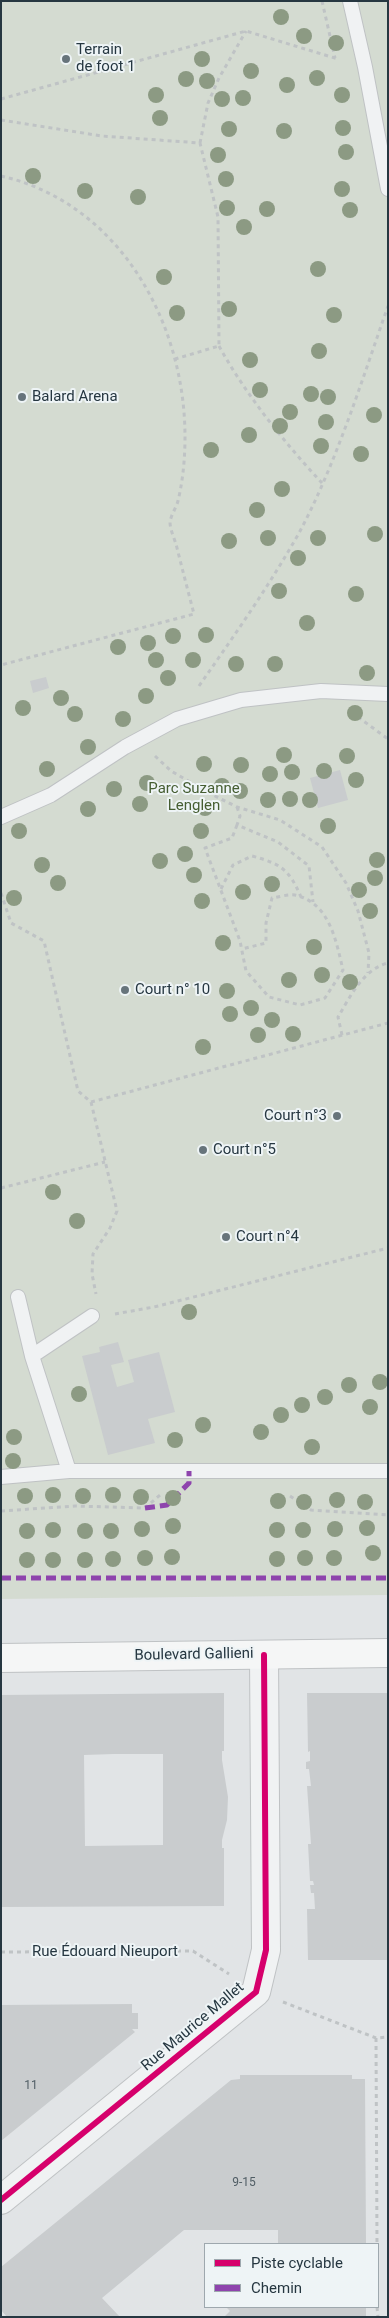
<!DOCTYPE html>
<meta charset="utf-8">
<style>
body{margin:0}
#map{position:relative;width:389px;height:2318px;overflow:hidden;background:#e1e4e6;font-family:Roboto,sans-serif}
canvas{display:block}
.frame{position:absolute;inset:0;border:2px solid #263741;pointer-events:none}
.legend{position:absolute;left:204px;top:2243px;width:175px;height:65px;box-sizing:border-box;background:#eef4f6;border:1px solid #9ea8ae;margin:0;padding:6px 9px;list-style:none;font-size:15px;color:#263741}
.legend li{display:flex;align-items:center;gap:10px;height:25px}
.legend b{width:25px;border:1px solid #9ea8ae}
</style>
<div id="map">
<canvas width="389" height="2318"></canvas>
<div class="frame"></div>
<ul class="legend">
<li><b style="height:6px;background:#d6006c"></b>Piste cyclable</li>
<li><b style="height:6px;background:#8e44ad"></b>Chemin</li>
</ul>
</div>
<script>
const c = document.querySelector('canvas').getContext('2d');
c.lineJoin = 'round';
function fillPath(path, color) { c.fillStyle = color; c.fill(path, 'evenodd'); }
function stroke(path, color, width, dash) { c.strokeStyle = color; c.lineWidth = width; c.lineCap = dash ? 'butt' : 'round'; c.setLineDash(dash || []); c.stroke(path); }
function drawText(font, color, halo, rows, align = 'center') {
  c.font = font + ' Roboto,sans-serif'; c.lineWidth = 4; c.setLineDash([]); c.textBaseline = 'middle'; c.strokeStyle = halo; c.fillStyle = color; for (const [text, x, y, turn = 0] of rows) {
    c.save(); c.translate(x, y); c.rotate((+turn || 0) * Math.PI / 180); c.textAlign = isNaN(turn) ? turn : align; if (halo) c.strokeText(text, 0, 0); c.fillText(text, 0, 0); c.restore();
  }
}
fillPath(new Path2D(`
 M1 1H388V1595L1 1599Z`), '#d4dbd1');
fillPath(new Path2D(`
 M46 677 49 688 33 693 30 681Z
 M340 770 348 800 318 808 310 778Z
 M118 1342 124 1362 111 1365 117 1387 134 1382 128 1360 159 1352 175 1412 148 1419 155 1443 108 1455 82 1356 100 1352 99 1347Z
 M224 1693V1751H222V1760L228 1797 227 1820 222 1840V1848H224V1906L1 1907V1695ZM114 1754H163V1845L85 1846 84 1755Z
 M307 1693H388V1960H308L307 1909H315L314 1893H311L310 1885H314L313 1881H310L308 1844H311L307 1786H311L309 1769H306V1762L310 1761V1751L308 1752Z
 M132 2004V2013H138V2029H132L135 2032 1 2141V2005Z
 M240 2075H352V2079H365L366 2244H278V2230H184L102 2298 120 2317H7L1 2310V2267L231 2080 240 2079Z
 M226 2307H366V2317H224L230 2311Z`), '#c9ccce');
const service = new Path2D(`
 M350 1 365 67 388 189
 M1 817 51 795 125 747 177 719 241 700 321 691 388 694
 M18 1297 32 1356
 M69 1471 32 1356 92 1316
 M1 1477 69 1471H388`);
const minor = new Path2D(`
 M1 2200 256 1992 266 1950 264 1655`);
const secondary = new Path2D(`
 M1 1658 388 1653`);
stroke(service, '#bfc2c4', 16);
stroke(minor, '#bfc2c4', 30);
stroke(secondary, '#bfc2c4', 30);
stroke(new Path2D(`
 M322 1 335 58
 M1 99 246 31 338 59
 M1 120 102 136 200 143 218 217 219 346 175 359
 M200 143 208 103 219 78 246 31
 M1 176C119 203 185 322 185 437 185 458 183 480 178 501 176 508 171 515 170 522 170 529 174 538 176 544 182 568 188 591 194 614L1 665
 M219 346C246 395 284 442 322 483
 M199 686C234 636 269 586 299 533 336 464 362 380 388 306
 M358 717 388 739
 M155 756 171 771 211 794 237 807 280 820 322 847 346 883 358 911 369 953 368 973
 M237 807 240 816 237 825 278 842 309 866 313 902
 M237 825 232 838 205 848 240 941 246 971 269 997 300 1005 325 998 343 970C336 941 330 903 295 895 288 894 279 897 272 898L266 923V943L242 949
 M221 889 233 865 252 856C281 864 289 869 301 897
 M1 893 11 923 44 941 78 1091 91 1102 117 1211 110 1228 93 1254 92 1274 96 1294
 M342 1035 338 1017C350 997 363 969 388 963
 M91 1102 388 1023
 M1 1188 105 1162
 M115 1314 154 1307 388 1248
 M290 1496 311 1510 388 1515
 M1 1511 75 1506 145 1508 160 1495
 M1 1952 193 1951 229 1974
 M283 2002 376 2038 388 2037
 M376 2038 377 2244
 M377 2307 378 2317`), '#bfc3c5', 3, [4, 4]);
stroke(service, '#f0f2f3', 14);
stroke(minor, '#f0f2f3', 28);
stroke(secondary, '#f5f6f6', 28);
stroke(new Path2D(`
 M145 1508 167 1505 189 1483V1471
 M1 1578H388`), '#8e44ad', 5, [10, 5]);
stroke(new Path2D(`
 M1 2200 256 1992 266 1950 264 1655`), '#d6006c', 6);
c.fillStyle = '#8c9a83';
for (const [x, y] of [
 [281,17],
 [304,36],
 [336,43],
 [202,59],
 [251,71],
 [317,78],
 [186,79],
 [207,81],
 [287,85],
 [156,95],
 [342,95],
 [243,98],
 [222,99],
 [160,118],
 [343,128],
 [229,129],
 [284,131],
 [346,152],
 [218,155],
 [33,176],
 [226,179],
 [342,189],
 [85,191],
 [138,197],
 [227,208],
 [267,209],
 [350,210],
 [244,227],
 [318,269],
 [164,277],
 [229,309],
 [177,313],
 [334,315],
 [319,351],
 [250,360],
 [260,390],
 [311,394],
 [328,397],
 [290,412],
 [374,415],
 [326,422],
 [280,426],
 [249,435],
 [321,446],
 [211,450],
 [361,454],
 [282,489],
 [257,510],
 [375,534],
 [268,538],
 [318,538],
 [229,541],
 [298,558],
 [279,591],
 [356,594],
 [307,623],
 [206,635],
 [173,636],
 [148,643],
 [118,647],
 [156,660],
 [193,660],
 [236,664],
 [275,664],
 [367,673],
 [168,678],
 [146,696],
 [61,698],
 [23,708],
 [355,713],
 [75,714],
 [123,719],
 [88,747],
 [284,755],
 [347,756],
 [204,764],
 [241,765],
 [47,769],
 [324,771],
 [292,772],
 [270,774],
 [356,780],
 [147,783],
 [222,786],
 [114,789],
 [240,791],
 [290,799],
 [268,800],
 [310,800],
 [140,804],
 [205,808],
 [88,809],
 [328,826],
 [19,831],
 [201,831],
 [185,854],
 [377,860],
 [160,861],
 [42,865],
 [194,875],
 [375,878],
 [58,883],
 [272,884],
 [359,890],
 [243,892],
 [14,898],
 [202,901],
 [370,911],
 [223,943],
 [314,947],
 [322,975],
 [289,980],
 [350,982],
 [227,991],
 [251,1008],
 [230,1014],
 [272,1020],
 [293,1034],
 [258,1035],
 [203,1047],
 [53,1192],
 [77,1221],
 [189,1312],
 [380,1382],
 [349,1385],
 [79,1394],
 [325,1397],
 [302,1405],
 [370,1407],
 [281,1415],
 [203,1425],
 [261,1432],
 [14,1437],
 [175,1440],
 [312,1447],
 [13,1461],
 [53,1495],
 [113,1495],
 [25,1496],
 [83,1496],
 [141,1497],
 [173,1498],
 [337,1500],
 [278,1501],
 [304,1502],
 [365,1502],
 [173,1526],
 [367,1528],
 [142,1529],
 [335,1529],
 [53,1530],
 [277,1530],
 [303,1530],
 [27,1531],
 [85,1531],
 [111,1531],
 [373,1553],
 [172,1557],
 [145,1558],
 [305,1558],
 [334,1558],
 [113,1559],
 [277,1559],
 [27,1560],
 [53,1560],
 [85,1560]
]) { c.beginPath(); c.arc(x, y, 8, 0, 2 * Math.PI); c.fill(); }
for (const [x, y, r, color] of [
 [66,59,5,"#67747b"],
 [22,397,5,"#67747b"],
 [125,990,5,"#67747b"],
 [337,1116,5,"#67747b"],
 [203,1150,5,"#67747b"],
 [226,1237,5,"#67747b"]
]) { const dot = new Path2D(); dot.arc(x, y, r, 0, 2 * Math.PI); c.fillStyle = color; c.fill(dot); stroke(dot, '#eef4f6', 2); }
drawText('12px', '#505d65', null, [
 ["11",31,2086],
 ["9-15",244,2183]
]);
drawText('15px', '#263741', '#eef4f6', [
 ["Terrain",76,50],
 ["de foot 1",76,67],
 ["Balard Arena",32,397],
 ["Court n° 10",135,990],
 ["Court n°3",327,1116,"right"],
 ["Court n°5",213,1150],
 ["Court n°4",236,1237]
], 'left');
drawText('15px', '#465e32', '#eef4f6', [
 ["Parc Suzanne",194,789],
 ["Lenglen",194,806]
]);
drawText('15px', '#263741', '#eef4f6', [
 ["Boulevard Gallieni",194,1655,-1],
 ["Rue Édouard Nieuport",105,1952],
 ["Rue Maurice Mallet",193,2027,-40]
]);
</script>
